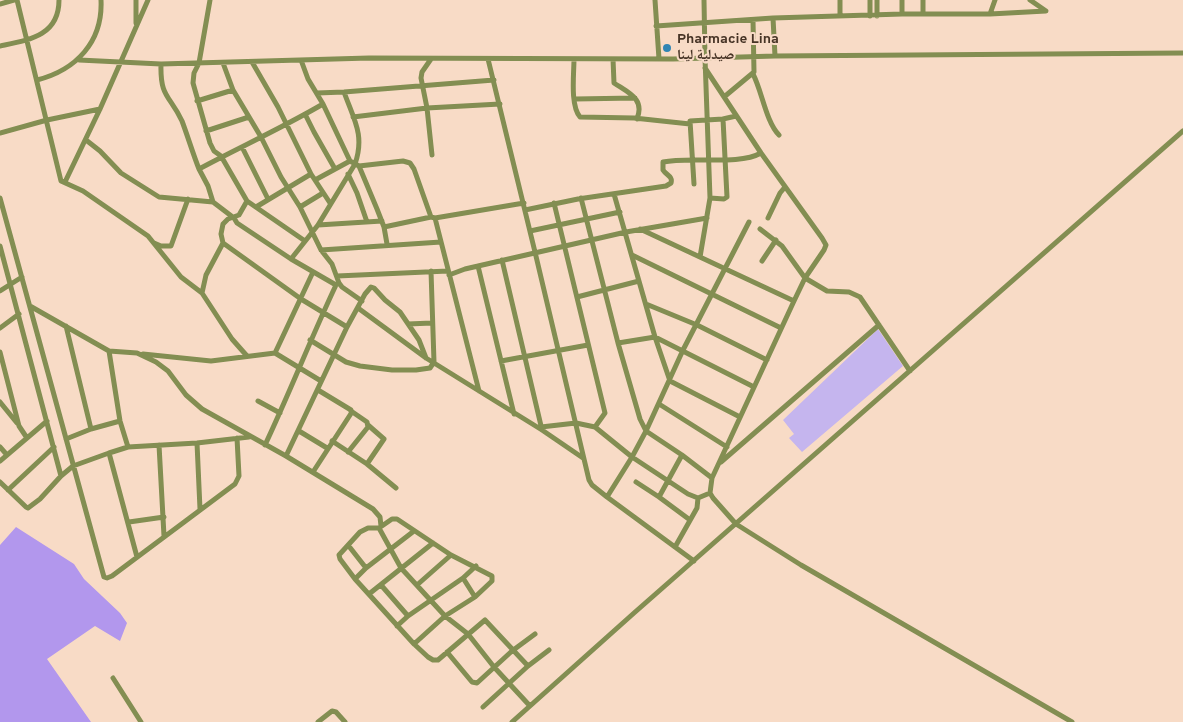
<!DOCTYPE html>
<meta charset="utf-8">
<style>
body{margin:0}
canvas{display:block;background:#f8dbc6}
</style>
<canvas width="1183" height="722"></canvas>
<script>
const c = document.querySelector('canvas').getContext('2d');
c.lineJoin = 'round';
function fillPath(path, color) { c.fillStyle = color; c.fill(path, 'evenodd'); }
function stroke(path, color, width, dash) { c.strokeStyle = color; c.lineWidth = width; c.lineCap = dash ? 'butt' : 'round'; c.setLineDash(dash || []); c.stroke(path); }
function drawText(font, color, halo, rows, align = 'center') {
  c.font = font + ' Overpass,"Noto Naskh Arabic",sans-serif'; c.lineWidth = 4; c.setLineDash([]); c.textBaseline = 'middle'; c.strokeStyle = halo; c.fillStyle = color; for (const [text, x, y, turn = 0] of rows) {
    c.save(); c.translate(x, y); c.rotate((+turn || 0) * Math.PI / 180); c.textAlign = isNaN(turn) ? turn : align; if (halo) c.strokeText(text, 0, 0); c.fillText(text, 0, 0); c.restore();
  }
}
fillPath(new Path2D(`
 M878 329 903 366 802 452 789 438 794 434 783 420Z`), '#c5b5ee');
fillPath(new Path2D(`
 M16 527 74 564 84 579 120 613 127 623 120 641 95 626 47 659 91 722H0V545Z`), '#b297ed');
stroke(new Path2D(`
 M17 0 61 181 83 191 148 236 181 277 202 293
 M136 0V23
 M210 0 199 63 194 73 193 83 210 143 214 151 221 156 247 201 305 241
 M655 0 659 59
 M870 0V16
 M877 0V16
 M902 0V14
 M923 0V14
 M0 4 14 0
 M990 14 995 0
 M840 16V0
 M773 18 775 56
 M656 26 773 18 902 14H990L1046 11 1030 0
 M0 46C29 40 59 36 59 0
 M431 59 422 72 421 78 427 108 432 155
 M488 59 535 252 589 480 592 485 607 497 694 561
 M574 59C574 74 570 105 580 117L634 118 690 124
 M613 59 614 83C629 93 645 99 637 119
 M79 60 161 64 369 58 673 59 775 56 1183 53
 M301 60 308 79 323 104 350 161 359 166 377 209 384 227 387 244
 M252 62 278 107 311 174 330 203
 M223 63 233 90 261 137 281 177 300 207 321 250 332 264 339 283 342 287 362 301
 M161 64C160 98 170 95 182 121 188 137 193 154 199 169 240 147 282 128 323 104
 M705 68 761 153 822 238 826 245 824 250 805 278 794 301 712 478 710 493 713 498 736 524 801 565 1072 722
 M753 74C762 91 766 122 779 135
 M37 80C76 70 103 42 101 0
 M317 93 344 92 494 80
 M724 97 754 72 753 20
 M575 99 635 98
 M197 101 233 90
 M305 114 314 132 335 169
 M353 117 427 108 500 104
 M206 131 249 117
 M0 133 47 120 100 109
 M86 140 100 151 121 173 159 197 213 202 234 218 237 223 291 259 336 285
 M242 147 268 199
 M359 166 403 161 410 163 414 169 431 217
 M199 169 208 186 213 202
 M348 174 357 193 367 222
 M315 180 350 161
 M65 182 100 109 148 0
 M694 184 690 121 723 119
 M614 194 655 337 670 381 740 417
 M0 198 104 577 107 578 112 576 235 484 239 476 237 438
 M581 198 618 343 640 419 646 431 682 455 712 478
 M710 198 724 199 727 197 723 119 736 116
 M247 201 239 215 228 219 223 224 221 234 223 243 301 299 347 327
 M256 207 311 174
 M300 207 323 193
 M525 210 578 199 666 186 671 183C673 176 666 175 663 170V162C691 156 738 166 761 153
 M435 218 524 203
 M768 218 780 193 785 187
 M318 225 382 221
 M384 227 431 217 435 218 479 391
 M640 229 794 301
 M760 229 782 246 805 278 827 291 849 292 860 297 910 371
 M530 231 620 212
 M154 243 161 246H171L188 199
 M223 243 206 275 202 293 232 339 247 356
 M0 246 61 476
 M321 250 441 242
 M632 255 781 328
 M700 257 710 198 705 58 704 0
 M291 259 318 225 355 164C365 135 354 120 344 92
 M502 260 542 430
 M762 261 776 240
 M478 266 514 414
 M449 275 465 269 626 232 707 218
 M337 276 448 271
 M0 291 22 277
 M577 297 639 281
 M646 304 697 325 767 360
 M30 306 109 351 137 353 156 362 168 371 186 395 202 409 286 456 373 509 380 517 381 526
 M358 308 426 358 542 430 583 458
 M408 324 432 323
 M66 326 91 429
 M0 328 19 314
 M310 340 346 362 360 366 392 370H416L430 368 434 362 431 271
 M618 343 655 337 754 387
 M109 351 120 421 128 447
 M0 352 19 426 27 438
 M275 353 313 272
 M143 354 211 361 275 353 321 381
 M501 361 588 345
 M258 401 280 413
 M0 402 17 423
 M659 404 727 447
 M541 427 576 423 595 427 605 413 554 203
 M595 427 632 457 688 494 698 498 710 493
 M299 431 327 448
 M66 439 91 429 120 421
 M332 441 367 464 396 488
 M197 443 200 509
 M159 445 164 536
 M265 445C290 392 311 338 336 285L339 283
 M0 447 7 455
 M348 452 368 427 367 422 351 411
 M109 453 137 557
 M682 455 659 497 690 520
 M286 456 347 327 365 294 371 287 374 288 385 300 400 312 419 340 426 358
 M0 461 47 421
 M721 462 879 325
 M367 464 384 439 368 425
 M313 472 352 412 351 410 318 390
 M0 482 26 507 28 508 40 499 61 476 73 466 109 453 128 447 197 443 249 437
 M636 482 659 497
 M8 490 54 447
 M607 497 632 457 646 431 683 350 749 222
 M129 522 164 517
 M379 528 401 568 445 616 468 634 494 667 530 706
 M348 545 366 568
 M675 547 697 508 698 498
 M463 578 475 597
 M355 579 366 568 414 531
 M381 585 408 616 463 578 476 566
 M417 585 451 555 397 519H392L379 528H368L360 532 339 555 340 559 355 579 414 644 428 657 433 660H438L485 620 528 666
 M369 594 433 543
 M397 626 408 616
 M414 644 445 616 475 597 492 581V576L451 555
 M447 652 472 682 477 683 512 651 535 634
 M113 678 141 722
 M483 707 528 666 549 650
 M318 722 332 711 336 712 345 722
 M512 722 634 613 1183 131`), '#838e52', 5);
for (const [x, y, r, color] of [
 [667,48,5,"#3085b4"]
]) { const dot = new Path2D(); dot.arc(x, y, r, 0, 2 * Math.PI); c.fillStyle = color; c.fill(dot); stroke(dot, '#f8dbc6', 2); }
drawText('bold 14px', '#473426', '#f8dbc6', [
 ["Pharmacie Lina",677,40],
 ["صيدلية لينا",677,56]
], 'left');
</script>
